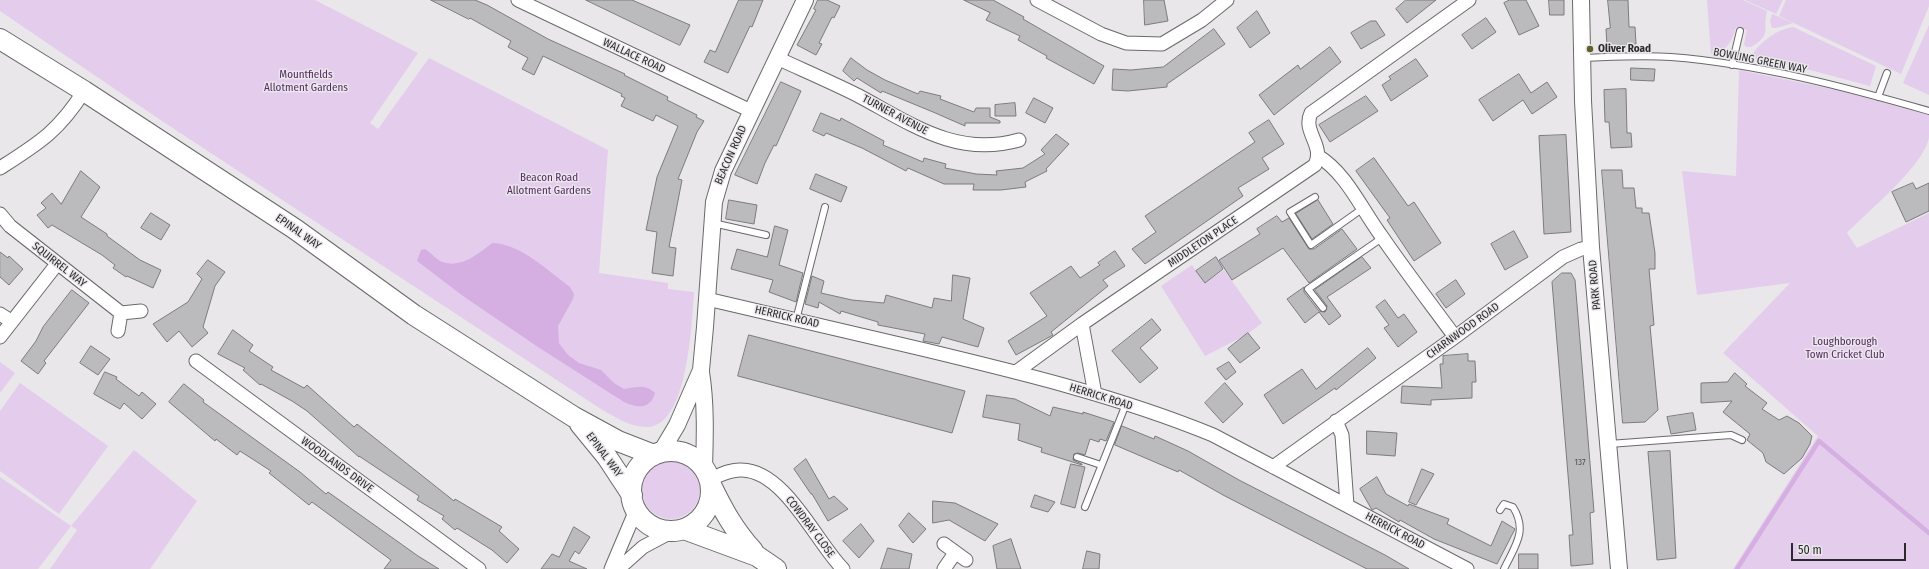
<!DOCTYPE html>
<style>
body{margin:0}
#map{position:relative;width:1929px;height:569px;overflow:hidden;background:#e9e7ea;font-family:"Fira Sans Condensed",sans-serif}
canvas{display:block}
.scale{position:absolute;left:1791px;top:543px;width:115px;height:18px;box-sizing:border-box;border:2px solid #2c2b2c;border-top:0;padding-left:5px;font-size:12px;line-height:14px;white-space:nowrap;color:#2c2b2c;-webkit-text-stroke:3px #e9e7ea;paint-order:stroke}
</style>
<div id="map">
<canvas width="1929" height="569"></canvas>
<div class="scale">50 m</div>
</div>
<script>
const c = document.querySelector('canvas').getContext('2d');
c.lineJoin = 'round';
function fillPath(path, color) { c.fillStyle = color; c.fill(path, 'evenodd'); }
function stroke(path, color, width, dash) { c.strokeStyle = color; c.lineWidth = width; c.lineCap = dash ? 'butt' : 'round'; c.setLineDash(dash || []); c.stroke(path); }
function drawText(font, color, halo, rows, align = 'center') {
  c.font = font + ' "Fira Sans Condensed",sans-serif'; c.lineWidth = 3; c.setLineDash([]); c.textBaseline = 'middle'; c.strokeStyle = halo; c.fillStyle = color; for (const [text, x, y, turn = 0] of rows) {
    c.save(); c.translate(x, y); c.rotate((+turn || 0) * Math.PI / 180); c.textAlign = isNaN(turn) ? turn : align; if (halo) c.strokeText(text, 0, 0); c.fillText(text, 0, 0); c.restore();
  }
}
fillPath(new Path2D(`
 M0 0H315L418 53 370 123 378 129 429 58 608 150 599 273 668 283V289L694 292C692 321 688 429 646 427 630 427 618 418 604 411L159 119 0 11Z
 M1707 0H1743L1767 11C1762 30 1773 34 1751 47H1746L1744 44 1747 30 1736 27C1731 43 1728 50 1711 54Z
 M1745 0H1783L1776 14Z
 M1786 0H1929V6L1901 74 1779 16Z
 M1772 14 1793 23 1776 28H1772L1770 21Z
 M1929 25V95L1903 83Z
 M1793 27 1876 66 1870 86 1788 64 1758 60 1751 56C1762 41 1775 30 1793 27Z
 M1739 70 1837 90 1929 115C1929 122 1929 130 1929 137 1925 165 1867 212 1847 233L1857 248 1929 213V569H1733L1818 436 1723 353 1790 283 1697 295 1682 171 1736 176Z
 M1192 265 1205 283 1224 270 1262 323 1246 335 1205 356 1161 286Z
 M0 362 15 373 0 393Z
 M20 383 108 446 59 514 0 471V411Z
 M134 450 197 501 150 569H50L77 530 71 526 38 569H0V477L71 526Z
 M642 490a29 29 0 1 1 58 0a29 29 0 1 1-58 0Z`), '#e4ccec');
fillPath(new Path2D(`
 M492 243C520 243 548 271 570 287L574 294 573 299 558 326 559 343 568 355 579 363 601 370 614 383 624 389C636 388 644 383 655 393 650 410 637 408 624 402L538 347 463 296 417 261 421 250 425 249C430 252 435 258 440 261 460 270 478 254 492 243Z`), '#d5afe2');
stroke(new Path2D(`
 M1737 569 1819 441 1929 533`), '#d5afe2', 4.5);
const building = new Path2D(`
 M431 0H475L487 5 548 39 625 74 624 75 668 97 667 100 697 115 696 117 704 121 697 132 678 179 682 180 669 247 676 248 673 276 652 273 657 232 646 230 657 177 678 126 656 115 653 121 621 106 625 98 621 96 622 94 543 56 534 75 522 69 528 58 508 47 511 41 470 18 469 19Z
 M586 0H632L690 25 680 45Z
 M739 0H763L752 27 750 26 728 73 704 62 710 50 715 52Z
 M818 0H827L840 6 834 18 832 17 819 43 822 44 816 55 797 45 816 10 814 9Z
 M964 0H993L1024 17 1023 19 1104 66 1094 84 1046 58 1047 56 1018 40 1020 36 986 20 990 13Z
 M1144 0H1164L1168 21 1145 25Z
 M1406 0H1436L1407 23 1396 9Z
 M1510 0H1526L1539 26 1519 35 1504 3Z
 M1549 0H1564V15H1550Z
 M1608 0H1628L1629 27H1635L1636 44 1607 46 1606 29 1610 28Z
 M1257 11 1270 33 1250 48 1237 28Z
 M1486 18 1496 32 1472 49 1462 35Z
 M1371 21H1376L1385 35 1361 49 1351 33Z
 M1214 29 1225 44 1167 84V87L1128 91 1112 90 1113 69 1131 70 1163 67Z
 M1330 47 1341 62 1274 115 1259 95 1298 65 1300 69Z
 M851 58 867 70 885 80 918 94 920 91 941 96 940 99 974 112 976 108H990V117L1000 121V123H965V126L933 112 882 91 881 93 857 78 854 81 843 71Z
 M1416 59 1428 76 1391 101 1382 85 1391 79 1389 77Z
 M1631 68 1655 69 1654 81 1631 80Z
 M1519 74 1531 93 1547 82 1557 97 1532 114 1523 100 1493 121 1479 100Z
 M781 82 801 91 776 146 774 145 765 163 757 184 735 175Z
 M1626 89 1627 133H1631L1632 147 1611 148 1609 122H1605L1604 90Z
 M1366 96 1378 111 1330 142 1319 125Z
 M1034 98 1053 108 1045 123 1026 113Z
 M1015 103 1016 116H995V105Z
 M821 113 840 121 841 118 884 141 883 145 923 162 924 158 946 164 945 168 976 174 997 175 996 171 1023 168 1045 154 1041 150 1056 134 1069 144 1046 169 1047 171 1025 182 1026 187 1001 190H973L974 184H944L908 168 906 171 862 148 826 133 824 136 813 131Z
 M1269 120 1284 144 1262 158 1269 169 1238 188 1243 196 1145 264 1132 249 1156 232 1145 216 1255 142 1249 133Z
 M1566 135 1571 232 1544 234 1539 136Z
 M1374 158 1408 206 1414 202 1441 243 1414 261 1387 220 1390 218 1356 171Z
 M1602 170H1622L1623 188H1634L1636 208H1642V213H1649L1655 253V269H1649L1654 325 1650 326 1658 410 1645 422 1623 423Z
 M81 171 100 187 81 217 107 234V236L140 260 161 270 153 288 127 276 126 277 113 268 115 265 102 255 52 225 48 228 37 215 46 208 41 203 52 193 61 204Z
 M816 174 847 187 841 202 810 189Z
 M1913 183 1916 189 1929 183V211L1906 222 1892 192Z
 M729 200 757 205 754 224 726 219Z
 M1318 200 1333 224 1312 239 1296 214Z
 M151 213 170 225 161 240 141 228Z
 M1277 216 1282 222 1289 218 1309 249H1314L1342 229 1357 249 1309 283 1283 248 1232 280 1219 260 1260 234 1257 229Z
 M775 226 788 230 779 265 803 273 796 302 769 292 773 280 731 269 737 249 767 257Z
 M1514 231 1528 257 1505 270 1491 244Z
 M1115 251 1125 266 1103 280 1108 286 1051 332 1053 335 1016 355 1008 341 1047 316 1030 293 1071 266 1080 278 1100 265 1098 263Z
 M0 252 8 258 9 256 23 269 9 285 0 277Z
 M1216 257 1223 269 1205 283 1196 271Z
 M1362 257 1371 268 1327 297 1341 316 1329 325 1319 312 1305 323 1287 299 1304 287V292L1319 311 1325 312 1327 306 1315 290Z
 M208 260 225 272 215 286 203 327 208 333 192 347 179 331 167 342 153 324 188 302 202 279 197 274Z
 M1562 273H1571L1575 280 1594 512 1590 513 1593 564 1571 566 1569 535H1573L1552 282Z
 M953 275 970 278 963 319 984 328 978 347 942 337 939 344 923 341 925 334 878 325V322L841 311 840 314 819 302 818 308 805 304 812 276 824 281 821 293 852 300 884 303 886 295 932 308 934 298 951 301Z
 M1456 280 1465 294 1446 308 1436 294Z
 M72 290 89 303 44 361 46 363 38 374 21 361 36 341 43 327Z
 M1385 300 1398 318 1404 314 1417 332 1398 347 1384 328 1389 325 1376 307Z
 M1152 319 1161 330 1140 348 1158 368 1140 383 1112 351Z
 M233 330 253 345 249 351 273 367 271 370 304 388 307 385 354 427 357 424 454 501 455 499 502 527 499 531 519 549 507 563 492 550 457 528 455 530 442 519 444 516 417 500 419 496 359 456V457L307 411 292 401 261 384 260 385 243 370 245 368 218 354Z
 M1248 333 1260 348 1240 363 1228 349Z
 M749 335 965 391 952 433 738 376Z
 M91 346 110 359 98 375 80 363Z
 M1368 348 1376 358 1336 390 1335 388 1283 424 1264 395 1302 369 1316 389Z
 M1468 354V361H1475L1476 382H1472V398L1431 400V405L1401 403 1402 386 1442 388 1440 364H1443V356Z
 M1229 362 1236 372 1226 380 1217 369Z
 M105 372 117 377 116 379 139 396 142 392 156 404 142 419 124 403 120 409 94 394Z
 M1735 373 1747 384 1745 386 1767 403 1762 409 1779 420 1787 416 1799 423 1812 436 1810 444 1802 458 1784 474 1766 462 1763 453 1747 440 1750 434 1723 412 1732 401 1701 403V383L1727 382Z
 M1225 383 1243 404 1223 423 1205 403Z
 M184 384 204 400 203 402 300 472 326 494 328 492 418 556 439 569H384L391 560 312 502 309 505 269 473 271 471 240 451 237 455 216 439 215 441 169 402Z
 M987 395 1015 399 1050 416 1053 407 1083 414V412L1114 422 1106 441 1100 439 1099 442 1090 439 1085 455 1078 453 1074 454 1073 460 1082 464V465L1041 452 1042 448 1018 440 1020 424 983 417Z
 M1693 413 1696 430 1671 434 1667 417Z
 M1122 426 1154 439 1155 436 1188 451 1239 480 1385 555 1409 569H1367L1223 495 1179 470 1178 472 1115 445Z
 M1367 431 1397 433 1395 456 1367 454Z
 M1670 451 1676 558 1657 560 1648 452Z
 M806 459 829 499 834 496 848 509 828 521 812 494H811L794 469Z
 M1071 464 1085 467 1075 508 1061 504Z
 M1422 469 1434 474 1416 505 1409 502Z
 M1377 477 1386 494 1408 506 1409 504 1449 519 1447 524 1491 546 1502 521 1515 529 1497 564 1434 539 1400 520 1399 522 1376 508 1372 510 1360 489Z
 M1035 495 1055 502 1048 512 1031 507Z
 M933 501 955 503 998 524 985 541 949 520 933 523Z
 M909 513 926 529 913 543 899 526Z
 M861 524 874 541 859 558 843 541Z
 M574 527 590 537 579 554 575 551 569 561 587 569H541L552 554 559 557Z
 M1011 539 1021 569H997L993 546Z
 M888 548 912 554 909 569H881Z
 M1087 551 1100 554 1099 569H1083Z
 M1519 554H1538V569H1519Z`);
fillPath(building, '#bbbabc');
stroke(building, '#7d7b7d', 1);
const service = new Path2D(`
 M1583 58C1612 57 1642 55 1671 57 1759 64 1845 87 1929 111
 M1732 65 1740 31
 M1878 97 1887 73
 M1315 197 1290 212 1311 245 1362 209
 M713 223 766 235
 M1323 308 1308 289 1382 238
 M796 320 825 207
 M1609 444 1731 435 1742 440
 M1077 457 1101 465
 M1085 507 1126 404
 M1500 510 1504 504 1513 507C1528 531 1515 546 1504 569`);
const minor = new Path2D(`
 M518 0 751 111
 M1037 0 1101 34 1126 43 1162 44 1202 20 1227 0
 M777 58C803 70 831 82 857 95 910 123 956 158 1019 140
 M1318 156C1346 173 1361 208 1380 234 1404 269 1430 303 1455 337
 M0 168C39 143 59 131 84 91
 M0 214 10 226 121 313 141 311
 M707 299C777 315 847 332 917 348 1017 372 1118 396 1213 435L1467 569
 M0 314 11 321
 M1082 324 1095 394
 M118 331 121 313
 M0 337 57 264
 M196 361 479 569
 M1016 372 1082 324 1315 165C1325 145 1302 132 1311 113L1469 0
 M1336 421 1342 435 1347 505
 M1273 467 1455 337 1563 257 1581 249 1591 247
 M710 479C720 475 731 469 742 470 785 471 816 542 843 569
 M944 544 966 560
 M611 569 636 510
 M615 569 625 563 643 547 673 531
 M944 569 955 553`);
const tertiary = new Path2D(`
 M1581 0 1583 101 1591 247 1619 569
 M701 372C706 404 705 436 704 468
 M661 452 677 425 701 370 705 327 714 202 723 171 805 0`);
const primary = new Path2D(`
 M0 39 84 91 295 229 414 315 574 417 618 441 654 455
 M580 424 607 457 632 495
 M631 491a40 40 0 1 1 80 0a40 40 0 1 1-80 0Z
 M711 485C723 510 734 530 753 551
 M684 529 757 556 776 569`);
stroke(service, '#6b696b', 8);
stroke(minor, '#6b696b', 15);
stroke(tertiary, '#6b696b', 18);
stroke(primary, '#6b696b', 22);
stroke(service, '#fff', 6);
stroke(minor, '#fff', 13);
stroke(tertiary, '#fff', 16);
stroke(primary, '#fff', 20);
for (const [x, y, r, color] of [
 [1590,49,4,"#61602c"]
]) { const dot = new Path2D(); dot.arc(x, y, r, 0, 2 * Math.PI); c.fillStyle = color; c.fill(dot); stroke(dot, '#e9e7ea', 1.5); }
drawText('9px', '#504f50', null, [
 ["137",1580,462]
]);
drawText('bold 11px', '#2c2b2c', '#e9e7ea', [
 ["Oliver Road",1598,49]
], 'left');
drawText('11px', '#2c2b2c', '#e9e7ea', [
 ["WALLACE ROAD",634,56,25],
 ["BOWLING GREEN WAY",1760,61,11],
 ["TURNER AVENUE",895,115,28],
 ["BEACON ROAD",731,155,-66],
 ["EPINAL WAY",298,232,35],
 ["MIDDLETON PLACE",1203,242,-34],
 ["SQUIRREL WAY",59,265,38],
 ["PARK ROAD",1595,285,-95],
 ["HERRICK ROAD",787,317,13],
 ["CHARNWOOD ROAD",1463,331,-36],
 ["HERRICK ROAD",1101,397,17],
 ["EPINAL WAY",604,455,53],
 ["WOODLANDS DRIVE",337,465,36],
 ["COWDRAY CLOSE",810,527,53],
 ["HERRICK ROAD",1395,531,28]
]);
drawText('11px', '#582a66', '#e9e7ea', [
 ["Mountfields",306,75],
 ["Allotment Gardens",306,88],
 ["Beacon Road",549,178],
 ["Allotment Gardens",549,191],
 ["Loughborough",1845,342],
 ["Town Cricket Club",1845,355]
]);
</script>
